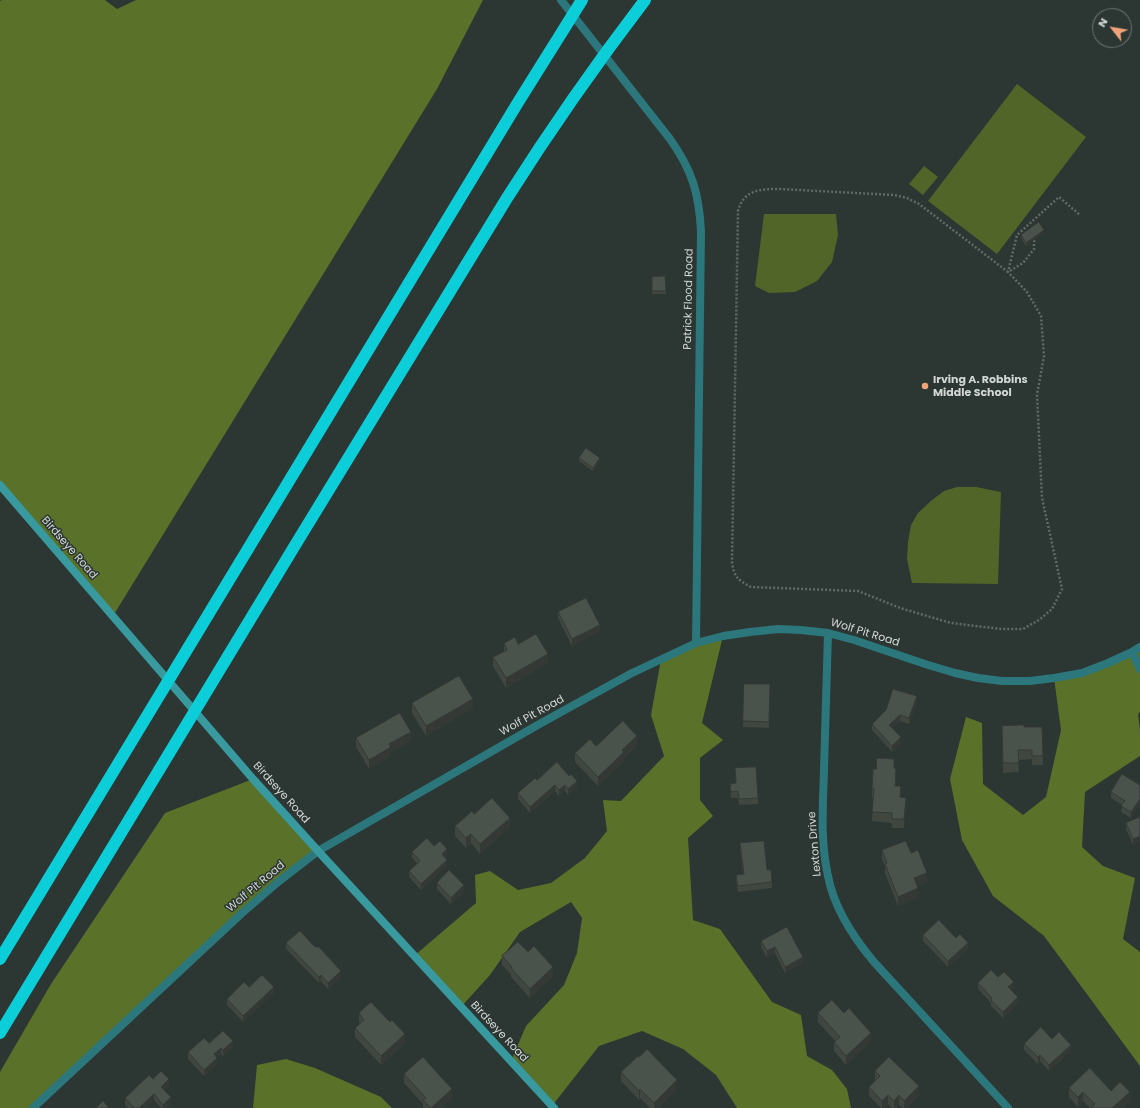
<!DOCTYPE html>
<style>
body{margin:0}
#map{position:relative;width:1140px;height:1108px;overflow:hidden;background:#2c3633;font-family:Poppins,sans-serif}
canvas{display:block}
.north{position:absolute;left:1092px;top:8px;width:40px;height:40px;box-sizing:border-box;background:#2c3633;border:1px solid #6e7774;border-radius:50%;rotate:301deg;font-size:11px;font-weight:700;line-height:16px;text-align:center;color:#d2d8d6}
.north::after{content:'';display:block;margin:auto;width:14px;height:18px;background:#efa378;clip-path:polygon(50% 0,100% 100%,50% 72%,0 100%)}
</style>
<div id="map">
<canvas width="1140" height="1108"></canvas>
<div class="north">N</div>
</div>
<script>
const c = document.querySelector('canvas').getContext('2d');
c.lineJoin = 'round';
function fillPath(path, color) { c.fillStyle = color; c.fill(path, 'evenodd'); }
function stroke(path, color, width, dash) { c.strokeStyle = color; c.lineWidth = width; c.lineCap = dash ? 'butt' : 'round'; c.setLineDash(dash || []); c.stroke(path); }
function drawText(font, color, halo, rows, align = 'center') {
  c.font = font + ' Poppins,sans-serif'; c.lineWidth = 3; c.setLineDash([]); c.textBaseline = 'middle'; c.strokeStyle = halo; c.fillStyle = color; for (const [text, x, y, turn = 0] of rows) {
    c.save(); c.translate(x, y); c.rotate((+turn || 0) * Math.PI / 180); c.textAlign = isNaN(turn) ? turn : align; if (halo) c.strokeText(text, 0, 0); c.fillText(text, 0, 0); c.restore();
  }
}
fillPath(new Path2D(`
 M1017 84 1086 137 997 254 928 201Z
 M924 166 938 177 923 195 909 184Z
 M764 214H836L838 235 832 262 817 281 795 292 769 293 755 286Z
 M957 487H976L1001 492 998 584 912 583 907 559 908 542 911 525 918 513 932 500 944 491Z`), '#506527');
fillPath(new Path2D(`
 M2 0H105L117 9 136 0H483L437 89 113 616 0 485V1Z
 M723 636 702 723 723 740 700 758V800L713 816 688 838 693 920 720 929 772 1002 801 1015 807 1056 832 1070 847 1089 851 1108H737L716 1075 683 1049 642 1031 599 1046 552 1106 511 1061 526 1026 564 985 577 953 582 918 571 902 520 932 490 975 461 1007 414 956 476 903 475 875 490 871 518 890 551 883 585 858 607 831 603 800 621 801 664 756 651 715 661 659Z
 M1140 647V712L1138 714 1140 730V756L1085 792 1082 847 1103 866 1135 878 1123 939 1140 952V1066L1044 936 993 896 962 840 950 779 966 717 982 723 983 784 1023 815 1046 797 1061 730 1054 678 1082 673Z
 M253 779 318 851 278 882 33 1108H0V1072L51 984 165 813Z
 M286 1059 315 1068 381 1097 392 1108H253L257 1065Z`), '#597128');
stroke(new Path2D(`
 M1034 240V249L1023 263 1008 272 919 204 907 198 894 195 780 189C761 189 744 189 738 211L732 562C734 577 738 580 751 587L858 591 900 608 951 623 1001 629H1023L1039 620 1052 609 1062 589 1042 498 1037 395 1044 356 1041 316 1027 292 1008 272 1017 235 1059 197 1080 215`), '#616a67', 2.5, [2, 2]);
stroke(new Path2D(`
 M561 0 670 139C692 170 699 193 701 231L696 643
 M828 633C827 678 825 724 824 770 823 805 820 841 828 876 834 908 853 937 874 962L1008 1108
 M1132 652 1140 669
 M33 1108 242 913 278 882 318 851 543 722 632 673 696 643 723 636 750 632 778 629 801 630 828 633 854 640 925 664 955 673 978 678 1002 681H1030L1054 678 1082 673 1108 663 1132 652 1140 647`), '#2b777c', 8);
stroke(new Path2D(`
 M0 485 253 779 318 851 554 1108`), '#38999f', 8);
stroke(new Path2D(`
 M0 959 517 104 582 0
 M0 1033 294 547 507 198C550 130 596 64 645 0`), '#0cced8', 12);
fillPath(new Path2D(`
 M1044 233 1026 246 1021 238V235Z
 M652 277 666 291V294H652Z
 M579 458 600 461 593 471 579 461Z
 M558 612 600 631 572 646 558 618Z
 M504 643 518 644 548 663 506 688 493 666V657L504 652Z
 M744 684H770L769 728 743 727Z
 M917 702 909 724 900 721 892 728 901 744 892 752 872 730V724Z
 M412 703 473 708 426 736 412 713Z
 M1024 727H1042L1043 765H1032V759L1018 760 1019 772 1003 773 1002 735Z
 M356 738 411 741 391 752V756L369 769 356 747Z
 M637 745 624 758V761L598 786 575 762V753L596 746Z
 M735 768 758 798V804L739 805 738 798H731L730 784 736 783Z
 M894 768 896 778 895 786 906 807 904 828H892V823L872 821 873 798H872V789Z
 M537 780 577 787 568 795 565 791 559 796 555 791 530 813 518 799V793Z
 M1140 785 1131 818 1121 812 1122 805 1111 798V792Z
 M474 814 510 827 480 854 471 843 466 848 455 836V826Z
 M1140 817V842L1133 845 1126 829V823Z
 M740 843 772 882V888L738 892 736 881V875L743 874 740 849Z
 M434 846 447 855 445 858 447 866 421 890 409 877V871L417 864 412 858V852Z
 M882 850 911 853 927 882 917 886 918 898 898 906 885 873V867L882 859Z
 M437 883 464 892 451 904 437 889Z
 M923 935 956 938 968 949 948 967 923 941Z
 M761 941 803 963 785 973 775 953 767 958 761 947Z
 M286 943 341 977 328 989 321 981 319 983 286 949Z
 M528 952 553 976 530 998 511 977V974L502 965V956Z
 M998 977 1014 988 1011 990 1018 1003 1003 1018 991 1006V1003L978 989V983Z
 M249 987 274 993 243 1022 227 1005V999Z
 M359 1013 390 1022 405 1043 381 1065 355 1037V1028L360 1024 359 1022Z
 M818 1013 871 1042 846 1065 834 1051V1042L835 1041 818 1022Z
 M1052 1039 1071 1051 1049 1071 1040 1061 1038 1064 1024 1050V1044Z
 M209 1043 233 1047 223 1056 221 1054 217 1057V1064L204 1076 188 1059V1052Z
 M875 1071 919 1095 906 1108H903L899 1105 896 1108H892L888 1104 884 1108H881L869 1096V1087L875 1081Z
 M621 1072 677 1089 658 1108H650L640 1098 639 1100 621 1081Z
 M404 1074 452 1098 441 1108H423V1104L404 1083Z
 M153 1079 169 1086 164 1090 171 1104 166 1108H161L154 1100 145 1108H128L125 1105V1098Z
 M1069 1088 1111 1091 1130 1101 1122 1108H1090L1083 1101 1078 1107 1069 1097Z`), '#404741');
fillPath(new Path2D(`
 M1044 230V233L1026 246V243Z
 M600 458V461L593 471V468Z
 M600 625V631L572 646V639Z
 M548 654V663L506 688V678Z
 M917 696V702L909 724V718Z
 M473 699V708L426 736V726Z
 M900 715V721L889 731V725Z
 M411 732V741L391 752V756L369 769V760L389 744Z
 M637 736V745L624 758V761L598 786V777L622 750Z
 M901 737V744L892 752V746Z
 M577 781V787L568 795V789Z
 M555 785V791L530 813V807Z
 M565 785V791L559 796V790Z
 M906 798V807L904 828V819Z
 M1140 799V805L1131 818V812Z
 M510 818V827L480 854V844Z
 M471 834V843L466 848V838Z
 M1140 836V842L1133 845V839Z
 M447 849V855L442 860V854Z
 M447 860V866L421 890V884Z
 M927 873V882L914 887V878Z
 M464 885V892L451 904V898Z
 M918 888V898L898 906V897Z
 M968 943V949L948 967V961Z
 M775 947V953L767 958V951Z
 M803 957V963L785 973V967Z
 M553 967V976L530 998V989Z
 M341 971V977L328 989V983Z
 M321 975V981L319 983V977Z
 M1014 982V988L1008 993V987Z
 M274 987V993L243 1022V1016Z
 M1018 997V1003L1003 1018V1012Z
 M871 1033V1042L846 1065V1056Z
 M405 1034V1043L381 1065V1056Z
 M233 1041V1047L223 1056V1050Z
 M1071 1045V1051L1049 1071V1065Z
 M221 1048V1054L214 1060V1054Z
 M1040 1055V1061L1038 1064V1057Z
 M217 1058V1064L204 1076V1070Z
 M169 1079V1086L161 1093V1087Z
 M677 1080V1089L658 1108H654V1103Z
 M919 1086V1095L906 1108H904V1101Z
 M452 1089V1098L441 1108H431Z
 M640 1089V1098L639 1100V1091Z
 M1083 1092V1101L1078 1107V1097Z
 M1130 1092V1101L1122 1108H1112Z
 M154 1094V1100L145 1108H139Z
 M888 1095V1104L884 1108H882V1101Z
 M899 1095V1105L896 1108H894V1101Z
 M171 1097V1104L166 1108H163V1105Z`), '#343935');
const building = new Path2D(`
 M1039 222 1044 230 1026 243 1021 235Z
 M665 276 666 291H652V277Z
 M586 448 600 458 593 468 579 458Z
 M586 598 600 625 572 639 558 612Z
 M536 634 548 654 506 678 493 657 507 650 504 643 515 637 518 644Z
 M459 676 473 699 426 726 412 703Z
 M744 684H770L769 722 743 721Z
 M893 689 917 696 909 718 900 715 889 725 901 737 892 746 872 724 886 710Z
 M400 713 411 732 389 744 391 747 369 760 356 738Z
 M623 721 637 736 622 750 624 752 598 777 575 753 590 739 596 746Z
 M1024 725V727H1042L1043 756H1032V750H1018L1019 763H1003L1002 726Z
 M877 758 894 759V768L896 769 895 786H901L900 797 906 798 904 819H892V813L872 812 874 789H872L873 769H876Z
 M557 762 569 776 571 774 577 781 568 789 565 785 559 790 555 785 530 807 518 793 535 778 537 780Z
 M756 767 758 798 739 799 738 791 731 792 730 784 736 783 735 768Z
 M1122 774 1140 785V799L1131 812 1121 806 1125 801 1111 792Z
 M492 798 510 818 480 844 471 834 466 838 455 826 472 811 474 814Z
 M1140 817V836L1133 839 1126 823Z
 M427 838 434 846 440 841 447 849 442 854 447 860 421 884 409 871 420 861 412 852Z
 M764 841 767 870H771L772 882 738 886 736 875 744 874 740 843Z
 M906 841 911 853 918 850 927 873 914 878 918 888 898 897 885 864 887 863 882 850Z
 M449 870 464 885 451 898 437 883Z
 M939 920 956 938 960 934 968 943 948 961 923 935Z
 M787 927 803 957 785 967 775 947 767 951 761 941Z
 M300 931 315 947H319L341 971 328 983 321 975 319 977 286 943Z
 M518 942 528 952 534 946 553 967 530 989 511 968 512 967 502 956Z
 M991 970 998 977 1004 972 1014 982 1008 987 1018 997 1003 1012 991 1000 992 998 978 983Z
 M262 975 274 987 243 1016 227 999 244 982 249 987Z
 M832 1000 844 1013 849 1008 871 1033 846 1056 834 1042 840 1037 818 1013Z
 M371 1002 390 1022 392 1020 405 1034 381 1056 355 1028 364 1020 359 1013Z
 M1041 1027 1052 1039 1059 1032 1071 1045 1049 1065 1040 1055 1038 1057 1024 1044Z
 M223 1031 233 1041 223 1050 221 1048 214 1054 217 1058 204 1070 188 1052 204 1038 209 1043Z
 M647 1049 677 1080 654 1103 640 1089 639 1091 621 1072 638 1056 639 1057Z
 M423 1057 452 1089 431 1108 423 1100 426 1098 404 1074Z
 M889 1057 919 1086 904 1101 899 1095 894 1101 888 1095 882 1101 869 1087 880 1076 875 1071Z
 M1090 1068 1111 1091 1120 1082 1130 1092 1112 1108H1091L1095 1104 1083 1092 1078 1097 1069 1088Z
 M161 1071 169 1079 161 1087 171 1097 163 1105 154 1094 139 1108H134L125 1098 149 1075 153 1079Z
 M103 1101 109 1108H96Z`);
fillPath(building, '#4a524c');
stroke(building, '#343935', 1);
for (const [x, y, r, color] of [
 [925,386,4,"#efa378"]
]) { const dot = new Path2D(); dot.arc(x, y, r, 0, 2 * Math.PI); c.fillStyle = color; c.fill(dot); stroke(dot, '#2c3633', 1.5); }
drawText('11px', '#d2d8d6', '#2c3633', [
 ["Patrick Flood Road",689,299,-89],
 ["Birdseye Road",69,548,49],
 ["Wolf Pit Road",865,633,17],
 ["Wolf Pit Road",532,716,-29],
 ["Birdseye Road",281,793,48],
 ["Lexton Drive",815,844,-95],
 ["Wolf Pit Road",256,887,-40],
 ["Birdseye Road",499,1032,47]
]);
drawText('bold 11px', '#d2d8d6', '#2c3633', [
 ["Irving A. Robbins",933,380],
 ["Middle School",933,393]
], 'left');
</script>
